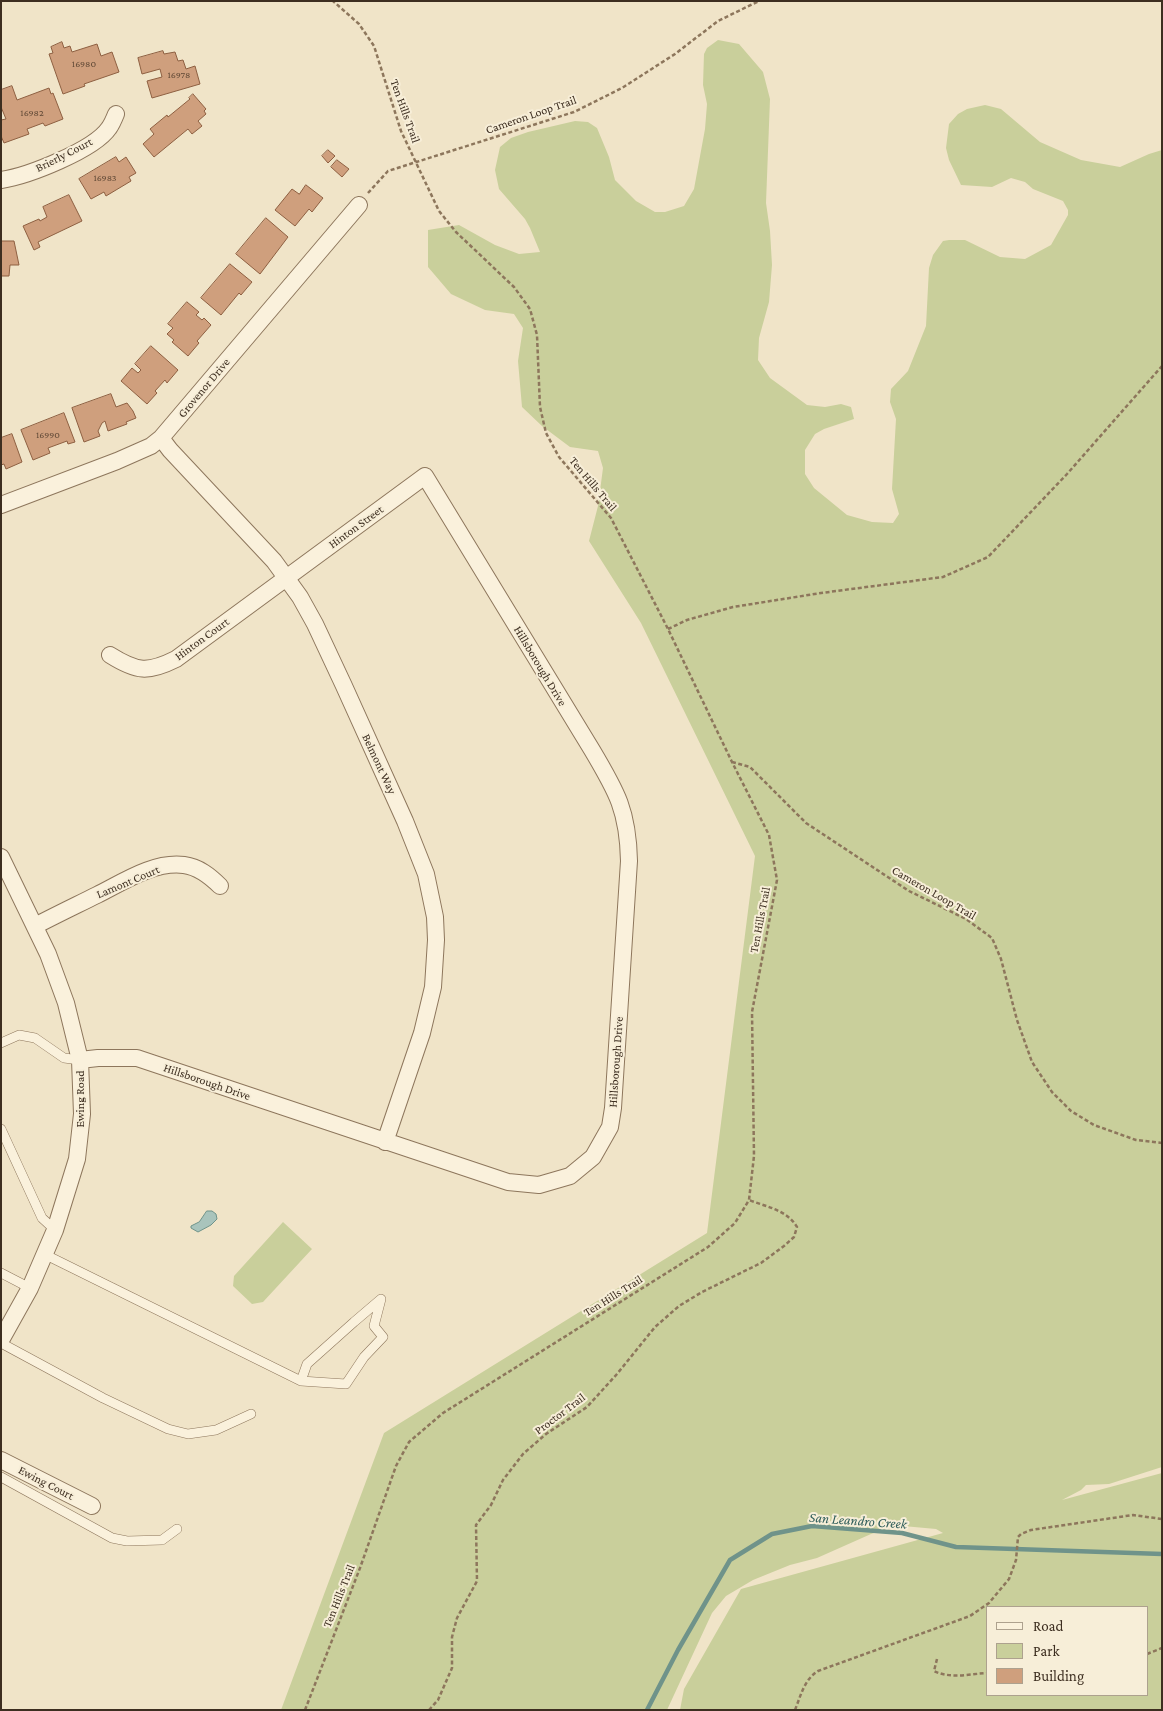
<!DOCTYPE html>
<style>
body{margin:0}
#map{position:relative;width:1163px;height:1711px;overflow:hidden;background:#f0e4c8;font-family:"Crimson Pro",serif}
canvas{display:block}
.frame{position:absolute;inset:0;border:2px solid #3d2e20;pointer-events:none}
.legend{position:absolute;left:986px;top:1606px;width:162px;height:90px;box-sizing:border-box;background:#f7eed8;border:1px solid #ada18e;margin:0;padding:6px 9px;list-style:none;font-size:15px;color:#3d2e20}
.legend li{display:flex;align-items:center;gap:10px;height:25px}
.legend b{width:25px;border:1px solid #ada18e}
</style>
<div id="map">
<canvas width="1163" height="1711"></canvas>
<div class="frame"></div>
<ul class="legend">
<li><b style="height:6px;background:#faf1dc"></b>Road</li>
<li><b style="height:14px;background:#c9cf9b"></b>Park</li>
<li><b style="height:14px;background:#cf9f7d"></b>Building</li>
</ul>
</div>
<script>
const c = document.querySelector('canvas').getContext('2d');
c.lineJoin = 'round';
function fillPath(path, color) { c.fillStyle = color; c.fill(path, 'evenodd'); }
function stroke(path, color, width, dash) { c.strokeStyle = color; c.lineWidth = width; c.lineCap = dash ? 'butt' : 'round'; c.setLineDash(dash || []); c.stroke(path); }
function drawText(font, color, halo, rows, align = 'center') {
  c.font = font + ' "Crimson Pro",serif'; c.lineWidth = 4; c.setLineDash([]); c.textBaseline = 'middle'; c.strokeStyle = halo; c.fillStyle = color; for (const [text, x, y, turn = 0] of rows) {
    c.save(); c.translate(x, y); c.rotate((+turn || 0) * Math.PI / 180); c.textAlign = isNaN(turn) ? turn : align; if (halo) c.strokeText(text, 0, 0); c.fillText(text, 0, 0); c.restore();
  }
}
fillPath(new Path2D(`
 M718 40 739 44 763 72 770 99 766 203 770 231 772 265 769 302 759 338 758 360 770 378 807 405 825 407 841 404 851 407 854 419 824 429 815 434 805 450V474L814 488 847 515 872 522 893 523 899 514 892 489 896 419 890 402 891 389 908 371 926 326 929 268 933 255 943 241 949 240H965L1000 257 1025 259 1051 245 1068 215V210L1063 201 1033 189 1025 182 1011 178 992 187 961 185 949 160 946 148 949 124 958 114 967 109 985 105 1001 109 1040 142 1081 160 1120 167 1149 154 1162 150V1467L1109 1484 1086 1485 1081 1490 1062 1500 1162 1473V1710H680L684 1689 741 1589 943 1533 936 1529 903 1526 893 1527 871 1534 817 1558 790 1565 753 1580 726 1596 712 1613 667 1710H281L384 1433 707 1233 755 856 641 623 589 541 598 506 603 468 598 451 570 447 542 426 522 407 518 361 523 328 514 314 485 310 451 294 428 267V230L459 225 495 245 519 254 540 252 530 228 525 219 499 189 495 170 500 147 511 138 528 132 575 121 588 122 597 128 609 157 615 180 636 201 655 212H665L684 206 694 189 705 129 707 104 703 85 704 54 707 48ZM987 1607H1147V1695H987Z
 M283 1222 312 1249 263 1302 252 1304 233 1286 234 1276Z`), '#c9cf9b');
const water = new Path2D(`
 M207 1211H212L216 1214 217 1219 211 1225 198 1232 191 1228V1226L199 1222Z`);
fillPath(water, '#a9c4bc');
stroke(water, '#6f938a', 1);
stroke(new Path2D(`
 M647 1710 678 1650 730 1560 772 1534 812 1526 902 1533 956 1547 1162 1554`), '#6f938a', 4.5);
const building = new Path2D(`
 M62 42 64 48 70 46 72 52 97 44 101 56 112 52 119 72 84 84 85 86 63 94 49 54 53 53 51 47Z
 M163 51 164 54 175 52 178 61 183 60 186 69 195 66 200 84 152 98 147 81 162 77 160 69 142 74 138 58Z
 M12 86 17 100 49 88 51 94 53 93 63 119 45 126 43 123 27 129 29 134 4 143 1 136V120L6 119 1 107V90Z
 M193 94 206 109 204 111 206 114 198 121 202 126 192 134 188 129 154 157 143 144 154 134 150 129 167 115 168 117 190 99 189 98Z
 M328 150 335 156 328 163 322 156Z
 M116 157 119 162 126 157 136 173 129 177 131 181 106 196 104 192 91 199 79 179Z
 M337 160 349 169 342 177 331 167Z
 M306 185 323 198 312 212 309 209 295 226 275 210 292 189 299 194Z
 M69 195 82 221 38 242 40 247 34 250 23 226 39 219 40 221 47 217 43 207Z
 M266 218 288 237 260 274 236 254Z
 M1 241H14L19 265H10L9 276H1Z
 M230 264 252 282 241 295 239 293 221 315 201 298Z
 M187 302 199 312 196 315 202 320 204 318 211 325 197 341 199 343 188 356 172 342 174 340 167 334 173 328 168 324Z
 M151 346 178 370 167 383 165 380 155 391 157 393 147 404 121 381 132 368 138 373 141 370 135 364Z
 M111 394 116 407 127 403 133 411 136 418 126 422 127 424 108 431 105 421 102 423 98 431 100 436 84 442 72 408Z
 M64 413 75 442 68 444 67 441 48 448 50 453 33 460 21 430Z
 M12 434 22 462 6 469 4 464 1 465V438Z`);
fillPath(building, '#cf9f7d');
stroke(building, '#8d5f41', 1);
const service = new Path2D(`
 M1 1043 19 1035 35 1038 64 1058 80 1060
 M1 1129 42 1218 55 1230
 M46 1255 301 1381 346 1384 364 1357 383 1337 374 1326 381 1299 354 1322 307 1364 301 1381
 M1 1273 30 1288
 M1 1343 103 1398 168 1429 188 1434 216 1430 251 1414
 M1 1477 112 1538 127 1541 162 1540 177 1529`);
const minor = new Path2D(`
 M1 180C28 176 94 150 109 128 112 124 114 119 116 114
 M161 438 170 450 274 561 300 597 315 624 344 686 405 821 426 874 435 917 436 940 433 987 422 1033 385 1142
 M1 505 117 461 151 446 161 438 359 205
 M1 857 48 954 66 1003 80 1060 82 1114 77 1159 55 1230 30 1288 1 1340
 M35 926C56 915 77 905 97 895 123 882 154 861 184 865 199 867 210 876 220 886
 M80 1060 98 1058H137L508 1182 539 1185 570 1176 593 1157 610 1127 613 1108 629 861C628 811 617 792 592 750L425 476 176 659C148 673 137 672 110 655
 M1 1460 92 1506`);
stroke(service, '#8d765c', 10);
stroke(minor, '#8d765c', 18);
stroke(new Path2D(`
 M368 193 388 171 574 112 622 88 675 54 718 21 759 1
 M668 629 687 620 733 607 821 593 943 577 988 557 1067 474 1162 366
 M732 762 750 767 806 823 909 891 966 919 992 938 1001 959 1017 1020 1032 1062 1052 1092 1071 1111 1094 1125 1136 1140 1162 1143
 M1147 1654 1162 1648
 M937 1659 934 1671C950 1679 970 1674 987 1673
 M305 1710 360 1568 396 1466 409 1442 443 1413 708 1247 735 1223 749 1200 754 1156 752 1012 777 880 769 835 732 762 668 629 611 518 559 457 546 433 540 407 537 335 530 309 514 287 456 232 439 211 401 131 374 46 359 24 333 1
 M429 1710 438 1700 452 1668V1637L457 1618 477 1581 476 1525 491 1505 503 1480 523 1454 546 1434 587 1407 617 1374 655 1327 679 1306 702 1292 761 1263 784 1246 794 1237 797 1227C787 1210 767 1207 749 1200
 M795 1710C801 1695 804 1680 818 1671L970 1616 989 1603 1009 1579 1016 1560 1018 1537 1021 1534 1031 1530 1133 1515 1162 1519`), '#8d765c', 2.5, [4, 2.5]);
stroke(service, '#faf1dc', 9);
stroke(minor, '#faf1dc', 16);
drawText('10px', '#624a37', null, [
 ["16980",84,64],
 ["16978",179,75],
 ["16982",32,113],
 ["16983",105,178],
 ["16990",48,435]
]);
drawText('12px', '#3d2e20', '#f7eed8', [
 ["Ten Hills Trail",405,111,70],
 ["Cameron Loop Trail",531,115,-19],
 ["Brierly Court",64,155,-27],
 ["Grovenor Drive",204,388,-50],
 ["Ten Hills Trail",593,484,50],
 ["Hinton Street",356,527,-36],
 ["Hinton Court",202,639,-36],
 ["Hillsborough Drive",540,666,59],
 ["Belmont Way",379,764,65],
 ["Lamont Court",128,882,-23],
 ["Cameron Loop Trail",934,893,30],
 ["Ten Hills Trail",760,920,-79],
 ["Hillsborough Drive",616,1062,-86],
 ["Hillsborough Drive",207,1082,19],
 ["Ewing Road",80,1099,-90],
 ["Ten Hills Trail",613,1296,-32],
 ["Proctor Trail",560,1414,-37],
 ["Ewing Court",46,1483,27],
 ["Ten Hills Trail",339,1596,-68]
]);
drawText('italic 14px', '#2f5d5a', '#f7eed8', [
 ["San Leandro Creek",858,1521,4]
]);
</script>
